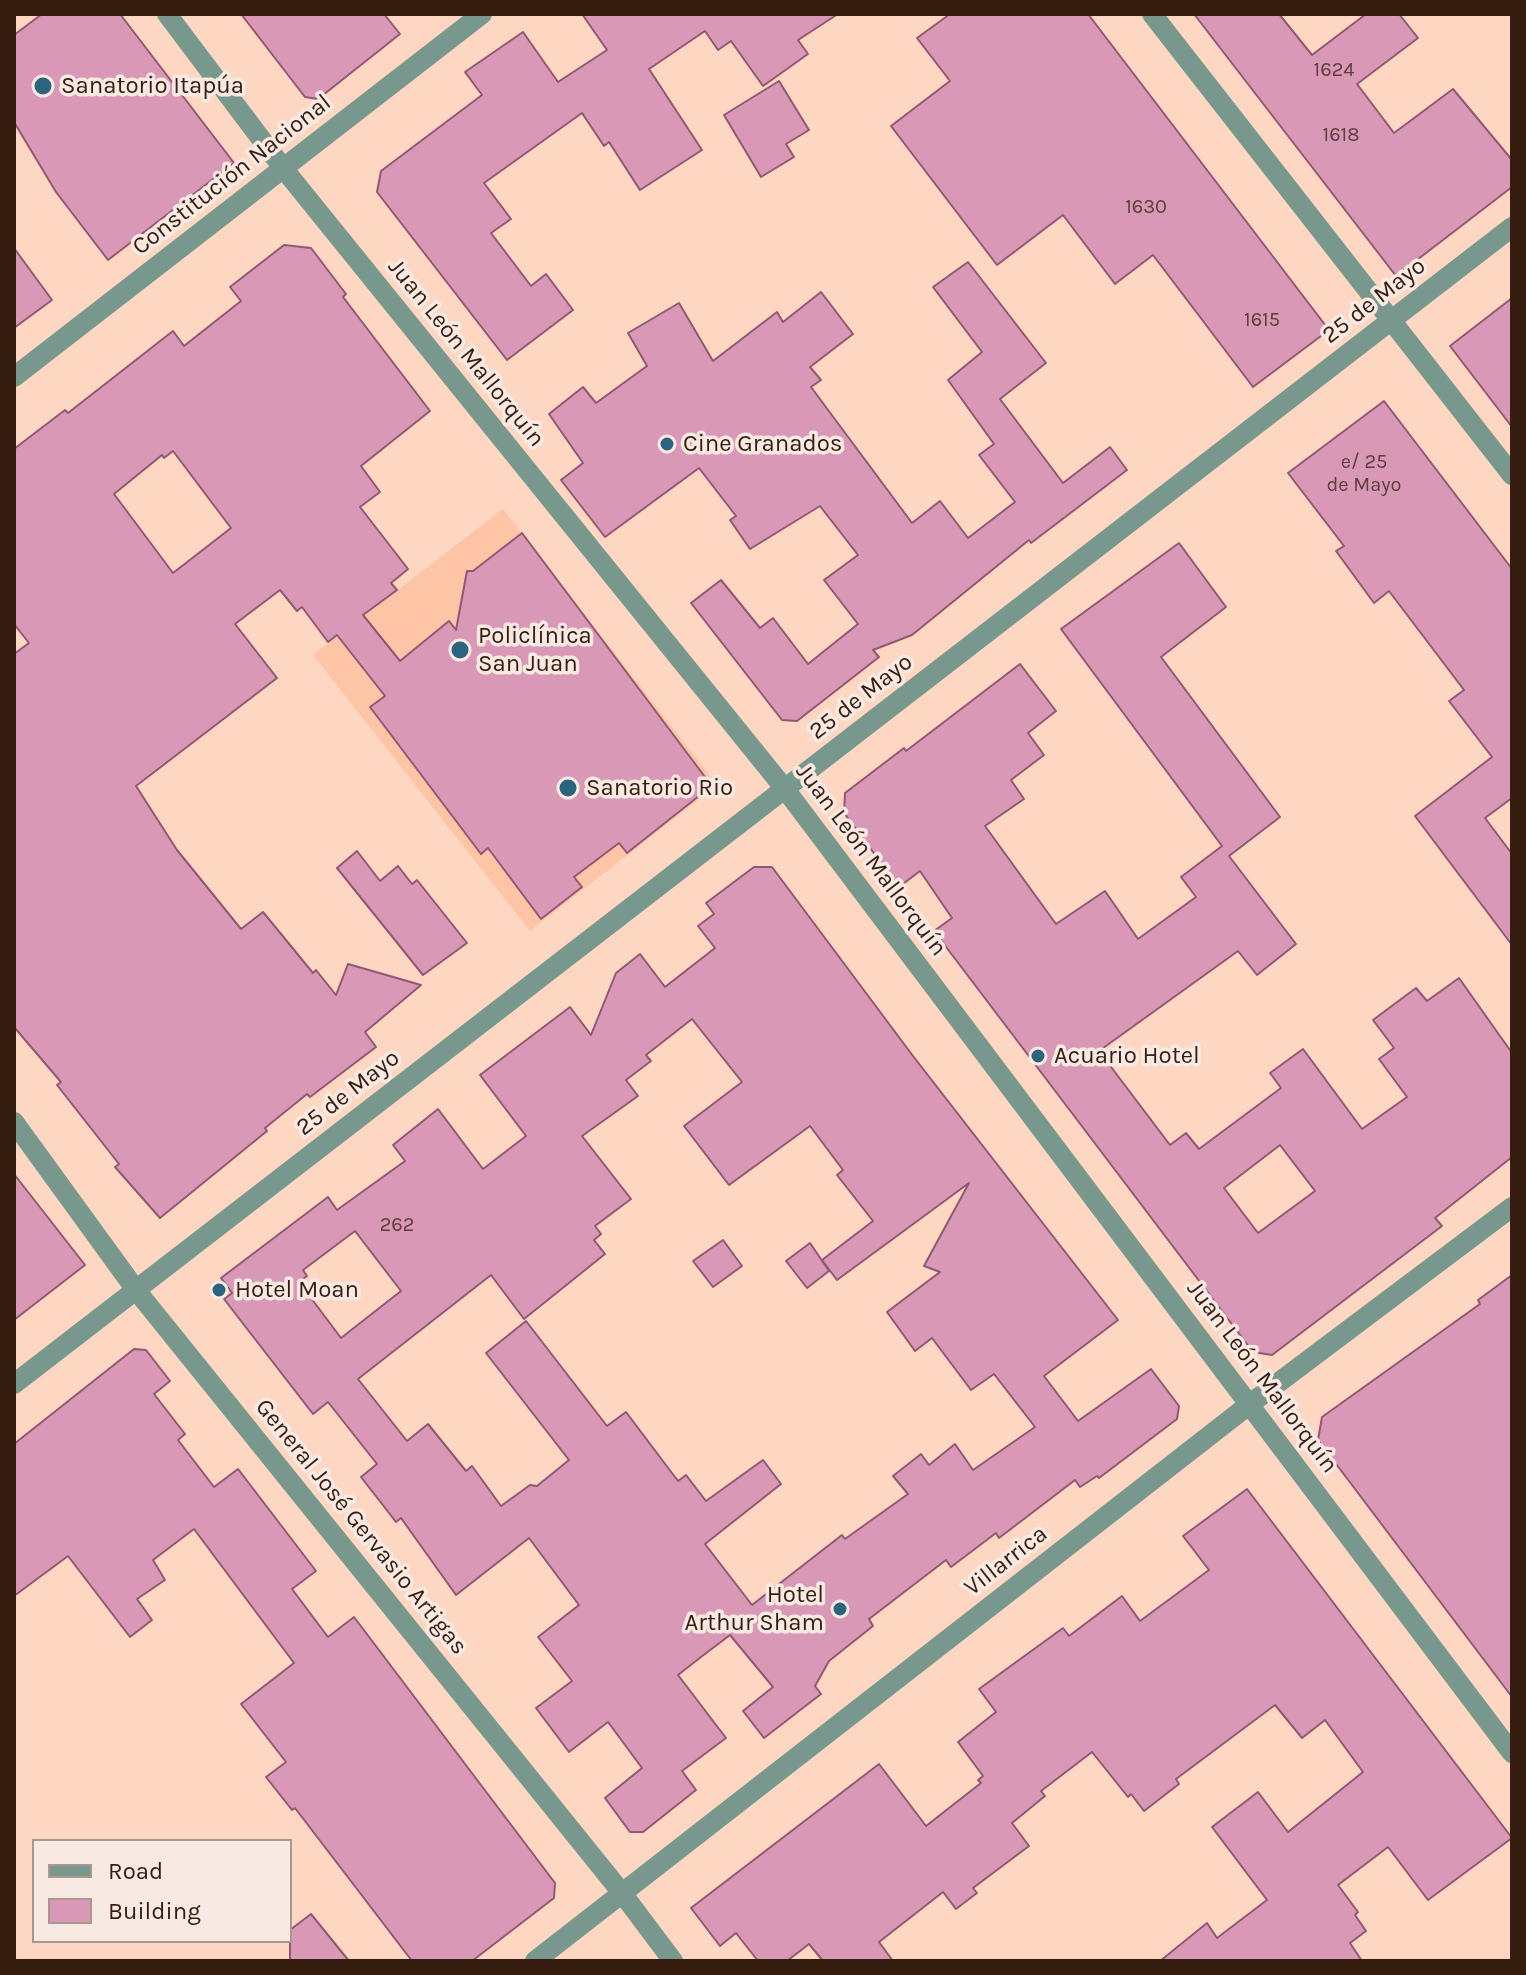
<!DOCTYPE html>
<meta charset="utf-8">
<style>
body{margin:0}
#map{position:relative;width:1526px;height:1975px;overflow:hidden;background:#fed7c2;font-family:Karla,sans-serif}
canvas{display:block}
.frame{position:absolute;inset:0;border:16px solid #351e10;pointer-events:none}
.legend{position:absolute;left:32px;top:1839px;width:260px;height:104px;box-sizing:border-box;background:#f8eae3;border:2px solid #aa988f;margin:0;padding:10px 14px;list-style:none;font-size:24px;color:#351e10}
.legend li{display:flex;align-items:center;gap:16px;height:40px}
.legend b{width:40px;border:2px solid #aa988f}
</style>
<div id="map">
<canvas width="1526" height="1975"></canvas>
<div class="frame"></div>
<ul class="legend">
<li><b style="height:10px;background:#79988d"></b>Road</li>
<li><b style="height:22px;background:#d999b6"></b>Building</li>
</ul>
</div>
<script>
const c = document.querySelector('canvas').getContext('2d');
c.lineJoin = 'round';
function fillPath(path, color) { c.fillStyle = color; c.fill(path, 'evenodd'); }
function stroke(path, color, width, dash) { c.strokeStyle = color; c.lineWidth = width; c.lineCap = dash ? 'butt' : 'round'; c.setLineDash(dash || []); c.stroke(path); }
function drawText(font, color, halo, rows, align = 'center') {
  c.font = font + ' Karla,sans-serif'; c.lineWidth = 7; c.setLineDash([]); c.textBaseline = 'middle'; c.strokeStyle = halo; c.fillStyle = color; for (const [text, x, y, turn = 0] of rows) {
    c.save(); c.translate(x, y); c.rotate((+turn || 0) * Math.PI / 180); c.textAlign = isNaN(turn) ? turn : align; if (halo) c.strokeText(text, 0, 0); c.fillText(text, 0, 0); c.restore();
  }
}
fillPath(new Path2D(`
 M503 509 717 785 530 931 313 655Z`), '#fdc5a6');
const building = new Path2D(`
 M42 14H120L234 163 108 260 56 192 14 122V35Z
 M241 14H384L400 34 318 99 305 97Z
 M582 14H838L798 40 808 54 763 86 731 41 718 50 705 31 649 69 702 150 640 190 609 142 604 146 582 113 484 183 511 219 491 233 531 286 546 274 573 310 507 360 377 192 381 171 482 95 465 72 523 32 558 82 607 50Z
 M950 14H1088L1329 330 1253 387 1153 255 1115 284 1063 215 997 265 891 126 950 81 917 38Z
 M1194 14H1279L1312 55 1366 14H1399L1418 38 1357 84 1394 133 1453 89 1512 160V187L1396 276Z
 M779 81 809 130 786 144 794 157 761 177 724 115Z
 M284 245 311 248 346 294 343 297 430 411 361 466 380 492 360 507 408 569 391 583 397 590 363 615 400 661 449 621 456 630 467 571H473L522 533 708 781 704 792 627 853 619 843 574 877 582 887 541 919 488 848 481 854 370 707 385 696 337 635 328 642 302 607 297 611 280 590 235 624 277 678 136 786 177 850 241 929 263 912 313 973 316 970 336 995 348 964 421 985 365 1032 376 1047 310 1097 307 1094 265 1128 267 1131 160 1218 115 1167 119 1164 57 1085 61 1082 14 1027V654L29 643 14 624V449L65 410 68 413 173 331 184 346 241 301 230 287ZM173 451 231 528 173 573 114 494 162 455 164 458Z
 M14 248 52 300 14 328Z
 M968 262 1046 363 1000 399 1063 483 1110 447 1127 470 1031 543 1029 540 912 635 873 650 879 657 797 721 782 720 691 603 721 580 760 628 773 618 808 664 858 624 824 580 858 555 820 506 750 549 730 520 736 516 699 468 605 537 561 480 583 463 549 414 583 387 596 403 647 366 628 333 679 303 713 361 777 312 783 322 821 292 853 334 810 367 821 380 811 387 912 523 940 501 968 538 1015 502 979 455 994 444 948 380 982 352 933 287Z
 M1512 298V427L1450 346Z
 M1384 401 1512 569V798L1485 818 1512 854V945L1415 816 1492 757 1449 701 1464 690 1389 591 1374 603 1336 551 1344 546 1288 473Z
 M1179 543 1226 607 1161 657 1280 817 1229 856 1296 944 1257 975 1238 951 1099 1051 1170 1145 1186 1133 1199 1149 1281 1088 1270 1073 1303 1049 1362 1129 1407 1097 1379 1059 1394 1048 1373 1020 1416 988 1427 1001 1459 978 1512 1053V1157L1435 1218 1442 1226 1272 1355 1253 1352 934 931 952 918 920 871 899 887 844 813 845 793 904 748 906 751 1020 664 1056 711 1028 733 1044 755 1011 780 1024 799 985 826 1056 924 1105 891 1138 939 1196 897 1181 877 1222 846 1061 629ZM1280 1145 1315 1191 1258 1233 1224 1188Z
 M357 851 380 881 398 866 412 884 417 880 467 943 423 975 337 868Z
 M754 867H772L913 1056 1118 1320 1044 1376 1078 1421 1151 1369 1179 1406 1177 1419 1099 1478 1097 1476 1080 1487 1075 1480 999 1538 996 1533 951 1567 946 1560 869 1619 873 1626 829 1661 815 1686 821 1694 764 1738 743 1711 773 1687 730 1635 701 1657 678 1675 726 1738 682 1771 696 1790 643 1832H630L605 1798 642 1768 608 1722 569 1752 536 1708 572 1681 538 1637 579 1605 529 1538 456 1595 401 1518 396 1522 361 1477 377 1464 328 1402 313 1414 224 1299 232 1293 221 1278 328 1197 337 1210 405 1161 393 1145 438 1109 483 1169 526 1136 480 1075 570 1007 591 1035 616 973 640 954 665 987 715 948 698 926 714 914 706 903ZM692 1019 742 1082 684 1126 729 1185 810 1126 843 1170 837 1175 873 1221 822 1260 837 1280 969 1183 924 1266 940 1272 887 1312 915 1351 932 1338 971 1390 994 1374 1035 1427 973 1470 955 1444 929 1465 921 1454 893 1476 908 1494 845 1539 842 1535 752 1605 705 1544 781 1484 763 1460 706 1501 686 1475 678 1481 626 1412 607 1426 526 1321 486 1353 569 1460 537 1486 530 1485 501 1506 472 1466 466 1471 428 1424 407 1441 358 1379 491 1275 524 1319 605 1254 594 1240 601 1234 595 1226 631 1199 582 1136 638 1096 626 1080 651 1061 646 1055ZM355 1231 401 1291 341 1338 299 1282 307 1276 303 1270Z
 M14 1174 85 1265 14 1320Z
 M723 1240 742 1266 713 1287 693 1261Z
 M810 1243 829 1271 807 1288 786 1261Z
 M1512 1275V1697L1318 1440 1322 1417 1480 1304 1478 1300Z
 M134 1349 146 1350 170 1381 154 1394 185 1434 178 1440 214 1487 238 1469 316 1571 292 1589 328 1637 354 1617 555 1883 554 1898 472 1961H412L295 1808 292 1810 266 1777 286 1762 241 1704 294 1663 194 1529 153 1560 165 1580 137 1599 152 1620 130 1637 68 1556 14 1596V1444Z
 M1247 1489 1512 1838 1428 1900 1388 1847 1338 1885 1358 1912 1355 1915 1366 1931 1350 1943 1362 1961H1160L1207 1923 1217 1938 1267 1900 1212 1827 1258 1792 1288 1832 1363 1772 1325 1720 1302 1738 1275 1705 1176 1779 1179 1784 1144 1811 1131 1794 1128 1797 1092 1752 1041 1791 1045 1796 1012 1823 1029 1846 973 1888 977 1893 956 1909 943 1892 879 1942 893 1961H823L809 1944 787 1961H758L736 1933 720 1946 691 1908 879 1764 926 1826 981 1783 978 1780 983 1776 958 1742 996 1712 979 1689 1063 1628 1069 1636 1122 1596 1140 1621 1209 1570 1183 1536Z
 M311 1914 349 1961H290V1930Z`);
fillPath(building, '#d999b6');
stroke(building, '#915773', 2);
stroke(new Path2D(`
 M167 14 283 168 785 789 1512 1753
 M1152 14 1512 475
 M14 377 482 14
 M14 1122 136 1290 622 1893 673 1961
 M14 1384 1512 227
 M535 1961 1250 1404 1512 1207`), '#79988d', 20);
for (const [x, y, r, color] of [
 [43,86,10,"#2b647e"],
 [667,444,8,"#2b647e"],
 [460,650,10,"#2b647e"],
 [568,788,10,"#2b647e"],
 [1038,1056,8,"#2b647e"],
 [219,1290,8,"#2b647e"],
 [840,1609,8,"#2b647e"]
]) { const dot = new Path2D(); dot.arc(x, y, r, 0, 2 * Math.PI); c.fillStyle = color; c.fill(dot); stroke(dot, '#f8eae3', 3); }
drawText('20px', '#5e3d3a', null, [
 ["1624",1334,70],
 ["1618",1341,135],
 ["1630",1146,207],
 ["1615",1262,320],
 ["e/ 25",1364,462],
 ["de Mayo",1364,485],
 ["262",397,1225]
]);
drawText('24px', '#351e10', '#f8eae3', [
 ["Sanatorio Itapúa",61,86],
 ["Cine Granados",683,444],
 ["Policlínica",478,636],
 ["San Juan",478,664],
 ["Sanatorio Rio",586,788],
 ["Acuario Hotel",1054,1056],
 ["Hotel Moan",235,1290],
 ["Hotel",824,1595,"right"],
 ["Arthur Sham",824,1623,"right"]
], 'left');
drawText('24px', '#351e10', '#f8eae3', [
 ["Constitución Nacional",232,175,-38],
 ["25 de Mayo",1374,301,-38],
 ["Juan León Mallorquín",466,353,51],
 ["25 de Mayo",861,697,-38],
 ["Juan León Mallorquín",871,860,53],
 ["25 de Mayo",348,1093,-38],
 ["Juan León Mallorquín",1262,1377,53],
 ["General José Gervasio Artigas",361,1527,51],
 ["Villarrica",1006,1561,-38]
]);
</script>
